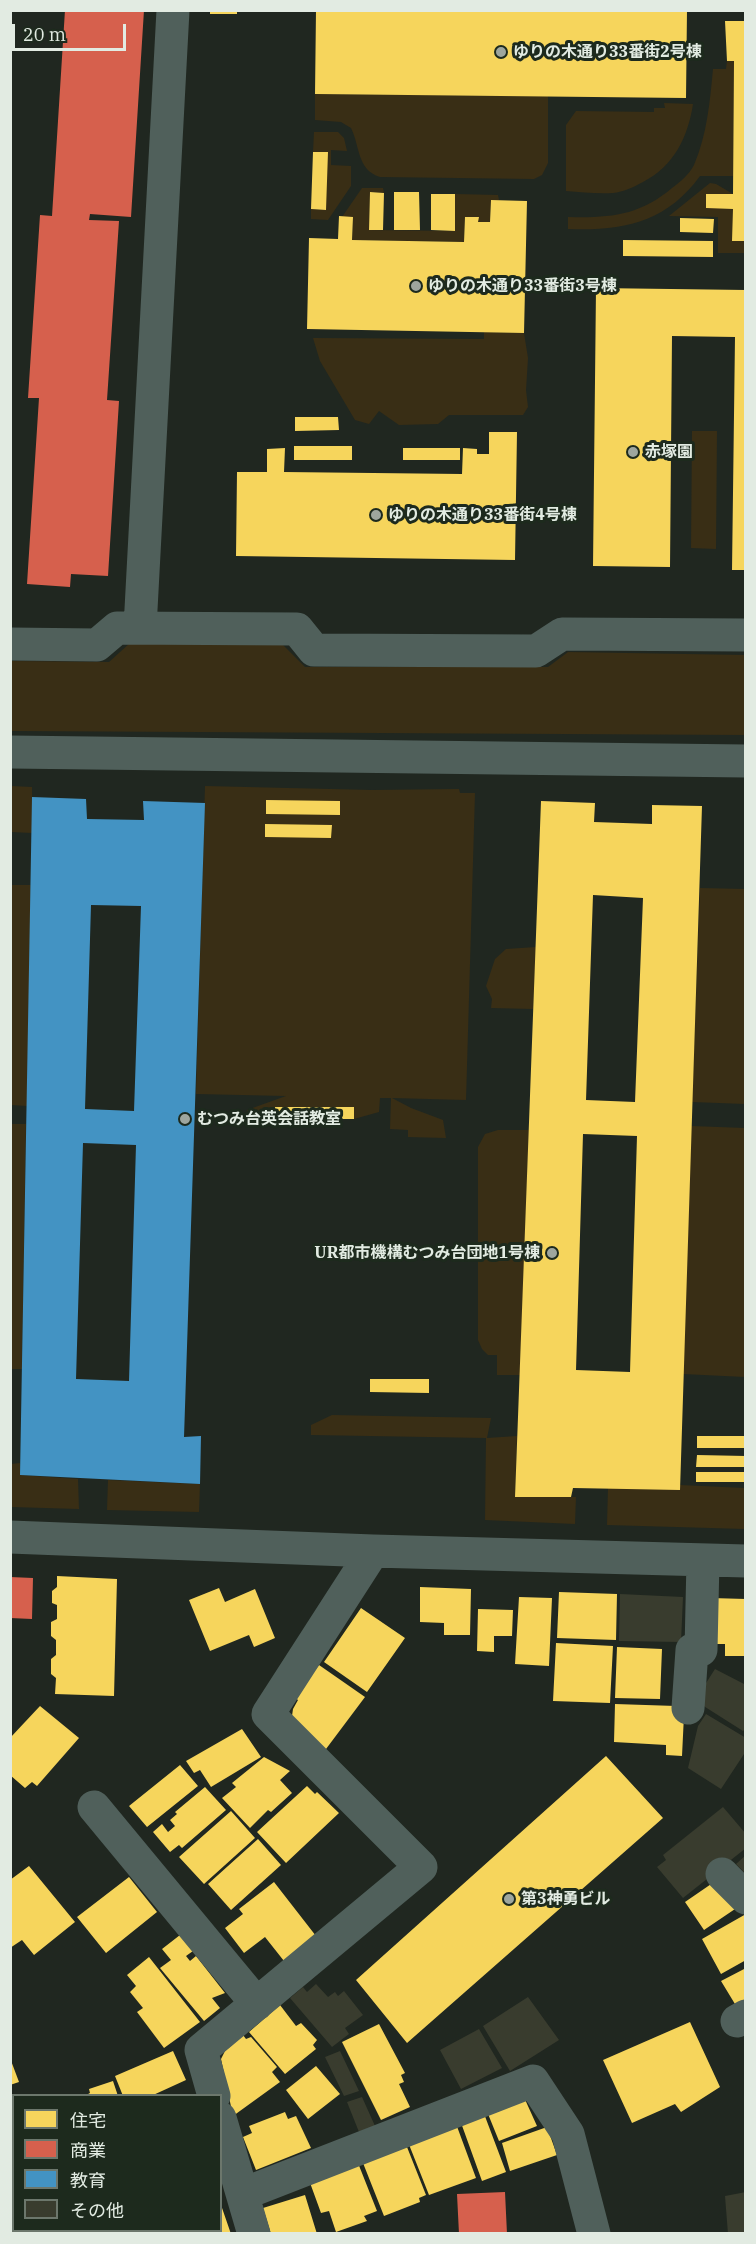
<!DOCTYPE html>
<meta charset="utf-8">
<style>
body{margin:0}
#map{position:relative;width:756px;height:2244px;overflow:hidden;background:#202720;font-family:"IBM Plex Serif","Noto Sans JP",serif}
canvas{display:block}
.frame{position:absolute;inset:0;border:12px solid #e2ebe2;pointer-events:none}
.legend{position:absolute;left:12px;top:2094px;width:210px;height:138px;box-sizing:border-box;background:#1d2a1d;border:2px solid #6c776c;margin:0;padding:8px 10px;list-style:none;font-size:18px;color:#e2ebe2}
.legend li{display:flex;align-items:center;gap:12px;height:30px}
.legend b{width:30px;border:2px solid #6c776c}
.scale{position:absolute;left:12px;top:24px;width:114px;height:27px;box-sizing:border-box;border:3px solid #e2ebe2;border-top:0;padding-left:8px;font-size:18px;line-height:21px;white-space:nowrap;color:#e2ebe2;-webkit-text-stroke:4px #1d2a1d;paint-order:stroke}
</style>
<div id="map">
<canvas width="756" height="2244"></canvas>
<div class="frame"></div>
<ul class="legend">
<li><b style="height:16px;background:#f6d55c"></b>住宅</li>
<li><b style="height:16px;background:#d6604d"></b>商業</li>
<li><b style="height:16px;background:#4393c3"></b>教育</li>
<li><b style="height:16px;background:#393c2e"></b>その他</li>
</ul>
<div class="scale">20 m</div>
</div>
<script>
const c = document.querySelector('canvas').getContext('2d');
c.lineJoin = 'round';
function fillPath(path, color) { c.fillStyle = color; c.fill(path, 'evenodd'); }
function stroke(path, color, width, dash) { c.strokeStyle = color; c.lineWidth = width; c.lineCap = dash ? 'butt' : 'round'; c.setLineDash(dash || []); c.stroke(path); }
function drawText(font, color, halo, rows, align = 'center') {
  c.font = font + ' "IBM Plex Serif","Noto Sans JP",serif'; c.lineWidth = 6; c.setLineDash([]); c.textBaseline = 'middle'; c.strokeStyle = halo; c.fillStyle = color; for (const [text, x, y, turn = 0] of rows) {
    c.save(); c.translate(x, y); c.rotate((+turn || 0) * Math.PI / 180); c.textAlign = isNaN(turn) ? turn : align; if (halo) c.strokeText(text, 0, 0); c.fillText(text, 0, 0); c.restore();
  }
}
fillPath(new Path2D(`
 M727 61H734L733 176H700C666 223 622 231 568 229V217C609 218 639 216 672 188 680 182 689 175 694 165 707 135 710 101 713 69H726Z
 M315 94 548 96V163L542 175 534 179 380 177C357 170 360 146 351 128L341 122 315 120Z
 M664 103 693 104C688 137 674 166 643 182 634 187 623 192 613 193 597 194 581 192 566 191V125L576 111 654 112V108H665Z
 M314 132H338L344 138 347 151 331 150V165L351 166V186L328 220 311 219V209L325 210 327 152H313Z
 M710 183 716 184 733 194H707L706 207 733 209V241H745V253H718V217L669 216Z
 M362 188H383L384 193 370 192 369 230 454 231 455 194 498 195 499 200H491L490 222H478V217H465L464 242 352 240 353 217H342Z
 M484 332 524 333 528 358 526 390 528 407 523 415H449L438 424 399 425 379 411 369 424 355 420 320 361 313 338 484 339Z
 M692 431H717L716 549 691 548Z
 M130 643 283 645 305 667H548L568 652 745 655V735L11 731V661L109 662Z
 M11 786 32 787V833L11 832Z
 M205 786 372 790 459 789 460 793H475L466 1100 392 1098 411 1108 443 1120 446 1138 408 1137V1130L390 1129 391 1098H380L379 1112 354 1119V1107H275L274 1119 246 1118 247 1110 286 1096 196 1094Z
 M10 885H31L27 1106 11 1105Z
 M700 888 745 889V1104L692 1102Z
 M536 947 533 1009 491 1008 492 999 486 986 495 959 506 949Z
 M11 1124H26L22 1369H11Z
 M691 1126 745 1128V1377L683 1374Z
 M498 1130H529L520 1375H497V1355H488L482 1349 478 1340V1147L485 1134Z
 M332 1415 491 1418 487 1438 517 1436 515 1496 576 1497 575 1524 485 1520 486 1438 311 1435V1425Z
 M20 1463V1475L78 1479 79 1509 11 1507V1464Z
 M108 1480 200 1484 199 1512 107 1510Z
 M680 1485 745 1488V1529L607 1525 608 1488Z`), '#392e15');
fillPath(new Path2D(`
 M210 10H237V14H210Z
 M316 10H687L686 98 315 94Z
 M725 21H746V241H732L733 209 706 208V194H733L734 61H727Z
 M313 152H328L326 210 311 209Z
 M370 192 384 193 383 230H369Z
 M394 192H419L420 230H394Z
 M431 194H455V231L431 230Z
 M491 200 527 201 524 333 307 329 309 238 338 239 339 216 353 217 352 240 464 242 465 217H479L478 222H490Z
 M680 218 714 219 713 233 680 232Z
 M623 240 713 241V257L623 256Z
 M596 288 746 290V570H732L735 337 672 336 670 567 593 566Z
 M295 417H338L339 430 295 431Z
 M489 432H517L515 560 236 556 237 472H267V449L285 448 284 472 462 474 463 448 477 449V454H489Z
 M294 446H352V460H294Z
 M403 448H460V460H403Z
 M266 800 340 801V815L266 814Z
 M541 801 595 803 594 822 652 824V805L702 806 680 1490 573 1488 571 1497H515ZM593 895 643 898 635 1102 586 1100ZM583 1134 637 1136 630 1372 576 1370Z
 M265 824 332 825 331 838 265 837Z
 M275 1107H354V1119H274Z
 M370 1379H429V1393L370 1392Z
 M697 1436H746V1448H697Z
 M697 1455 746 1456V1467H696Z
 M696 1472H746V1482H696Z
 M57 1576 117 1579 114 1696 55 1694 56 1678 51 1674V1659L56 1655V1640L51 1636V1622L57 1619V1605L52 1603V1591L57 1587Z
 M420 1587 471 1589 470 1635H444V1623L420 1622Z
 M219 1588 225 1602 255 1589 275 1638 254 1647 249 1635 210 1651 189 1600Z
 M559 1592 617 1594 616 1640 557 1638Z
 M519 1597 552 1598 549 1666 515 1664Z
 M711 1598 746 1599V1656H725V1644H711Z
 M361 1608 405 1638 367 1692 324 1662Z
 M478 1609 513 1610 512 1636H494V1652L477 1651Z
 M556 1643 613 1646 610 1703 553 1701Z
 M617 1647 662 1649 660 1699 615 1698Z
 M319 1665 365 1697 323 1753 292 1716 293 1709 298 1700 294 1697Z
 M615 1704 676 1706 684 1715 682 1756 666 1755V1745L614 1742Z
 M40 1706 79 1738 37 1786 32 1782 25 1788 10 1775V1738Z
 M242 1729 261 1757 211 1787 200 1770 194 1773 186 1761Z
 M606 1756 663 1818 407 2043 356 1980Z
 M264 1757 290 1771 280 1780 292 1793 271 1812 268 1810 250 1828 222 1798 236 1787 232 1783Z
 M180 1765 198 1786 147 1827 129 1806Z
 M307 1786 315 1794 317 1792 339 1813 286 1863 257 1832Z
 M205 1787 226 1810 182 1848 179 1845 170 1852 153 1832 162 1824 168 1832 175 1826 170 1820 177 1814 175 1812Z
 M231 1811 255 1838 204 1884 179 1857Z
 M258 1839 281 1865 231 1910 208 1884Z
 M29 1866 75 1922 34 1955 22 1940 10 1948V1880Z
 M129 1877 157 1912 106 1953 77 1917Z
 M717 1880 738 1907 704 1930 685 1902Z
 M274 1882 316 1936 284 1961 265 1937 244 1953 225 1928 243 1914 239 1909Z
 M746 1914V1960L721 1974 702 1939Z
 M180 1935 193 1951 186 1956 190 1961 196 1956 225 1993 212 1998 220 2008 204 2021 160 1968 171 1960 162 1949Z
 M149 1957 200 2022 164 2048 137 2012 143 2008 130 1992 136 1986 127 1975Z
 M746 1968V2005L738 2009 721 1981Z
 M280 2005 296 2026 301 2023 317 2040 313 2045 316 2049 285 2074 249 2032Z
 M690 2022 720 2087 681 2112 675 2104 632 2123 603 2060Z
 M379 2024 405 2073 401 2075 404 2082 399 2084 410 2107 381 2120 342 2042Z
 M243 2035 246 2039 251 2037 277 2067 272 2072 280 2082 233 2116 221 2059 225 2051Z
 M173 2051 186 2080 151 2096H123L115 2076Z
 M10 2058 19 2082 10 2085Z
 M316 2066 340 2094 308 2119 286 2090Z
 M113 2081 118 2096H84L90 2093 89 2089Z
 M523 2095 537 2126 499 2141 486 2109Z
 M14 2101V2123L10 2124V2102Z
 M483 2111 506 2172 482 2181 460 2120Z
 M285 2112 288 2119 296 2116 311 2148 256 2170 243 2137 252 2133 249 2126Z
 M455 2121 476 2178 429 2195 408 2142Z
 M547 2127 557 2155 510 2171 502 2143Z
 M14 2140V2170L10 2171V2141Z
 M407 2147 426 2195 419 2198 420 2202 384 2216 363 2163Z
 M358 2163 377 2211 364 2216 367 2221 336 2232 329 2211 321 2213 309 2180Z
 M14 2180V2205L10 2206V2181Z
 M305 2195 317 2234H271L263 2208Z
 M221 2205 231 2234H120L129 2230H220Z
 M14 2220V2230H22L23 2234H10V2221Z
 M33 2230H74L75 2234H34Z`), '#f6d55c');
fillPath(new Path2D(`
 M65 10H144L131 217 90 214 89 220 119 221 107 400 119 401 108 576 71 574 70 587 27 584 39 398H28L40 215 52 216Z
 M10 1577 33 1578 32 1619 10 1618Z
 M505 2192 507 2234H459L457 2194Z`), '#d6604d');
fillPath(new Path2D(`
 M32 797 86 799 87 819 144 820 143 801 205 803 184 1437 201 1436 200 1484 20 1475ZM91 905 141 906 134 1111 85 1109ZM83 1143 136 1145 129 1381 76 1379Z`), '#4393c3');
fillPath(new Path2D(`
 M620 1594 683 1597 681 1642 619 1641Z
 M715 1669 746 1685V1728L743 1731 702 1705 699 1694Z
 M706 1714 746 1738V1751L721 1789 688 1768 698 1726Z
 M723 1807 746 1834V1848L683 1898 657 1867 666 1860 663 1855Z
 M746 1855V1874L736 1864Z
 M316 1984 328 1997 335 1992 338 1996 344 1991 363 2015 345 2028 349 2034 332 2047 290 1998 303 1987 307 1992Z
 M528 1997 559 2040 510 2071 483 2026Z
 M479 2029 502 2068 461 2089 440 2050Z
 M340 2051 359 2091 344 2096 325 2057Z
 M362 2097 375 2126 359 2132 347 2102Z
 M746 2192V2234H728L725 2196Z`), '#393c2e');
stroke(new Path2D(`
 M140 628 173 10
 M10 644 97 645 117 628 297 629 314 650 536 651 562 634 746 635
 M10 752 746 761
 M10 1537 373 1551 746 1561
 M688 1708 692 1650H701L703 1560
 M94 1807 257 2004
 M722 1874 746 1898
 M737 2021 746 2016
 M214 2096 201 2050 421 1867 268 1714 373 1551
 M220 2118 254 2234
 M243 2194 533 2081 568 2134 594 2234`), '#50605b', 33);
for (const [x, y, r, color] of [
 [501,52,6,"#9ea69e"],
 [416,286,6,"#9ea69e"],
 [633,452,6,"#9ea69e"],
 [376,515,6,"#9ea69e"],
 [185,1119,6,"#9ea69e"],
 [552,1253,6,"#9ea69e"],
 [509,1899,6,"#9ea69e"]
]) { const dot = new Path2D(); dot.arc(x, y, r, 0, 2 * Math.PI); c.fillStyle = color; c.fill(dot); stroke(dot, '#1d2a1d', 2); }
drawText('bold 16px', '#e2ebe2', '#1d2a1d', [
 ["ゆりの木通り33番街2号棟",513,52],
 ["ゆりの木通り33番街3号棟",428,286],
 ["赤塚園",645,452],
 ["ゆりの木通り33番街4号棟",388,515],
 ["むつみ台英会話教室",197,1119],
 ["UR都市機構むつみ台団地1号棟",540,1253,"right"],
 ["第3神勇ビル",521,1899]
], 'left');
</script>
